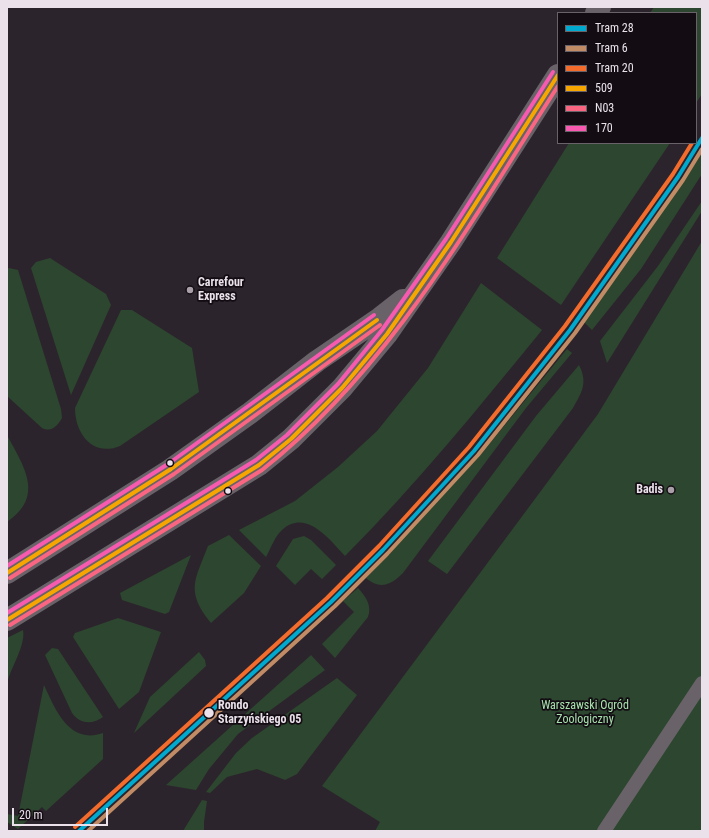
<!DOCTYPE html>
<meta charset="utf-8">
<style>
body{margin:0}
#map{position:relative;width:709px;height:838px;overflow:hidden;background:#2c242c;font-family:"Roboto Condensed",sans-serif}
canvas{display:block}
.frame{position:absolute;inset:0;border:8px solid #eae1ea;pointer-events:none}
.legend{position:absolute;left:557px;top:12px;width:140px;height:132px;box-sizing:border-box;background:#130d13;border:1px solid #696269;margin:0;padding:5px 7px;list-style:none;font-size:12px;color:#eae1ea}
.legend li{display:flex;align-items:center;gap:8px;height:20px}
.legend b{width:20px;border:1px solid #696269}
.scale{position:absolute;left:12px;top:808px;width:96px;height:18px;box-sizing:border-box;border:2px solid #eae1ea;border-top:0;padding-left:5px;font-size:12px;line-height:14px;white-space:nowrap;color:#eae1ea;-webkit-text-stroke:3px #130d13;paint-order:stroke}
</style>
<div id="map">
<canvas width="709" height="838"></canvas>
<div class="frame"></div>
<ul class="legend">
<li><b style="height:5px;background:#00a9ce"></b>Tram 28</li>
<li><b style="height:5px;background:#c18c65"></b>Tram 6</li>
<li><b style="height:5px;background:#f36c2b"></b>Tram 20</li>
<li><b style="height:5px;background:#f7a600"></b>509</li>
<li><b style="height:5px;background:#fa6682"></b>N03</li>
<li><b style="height:5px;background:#f75aaf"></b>170</li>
</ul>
<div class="scale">20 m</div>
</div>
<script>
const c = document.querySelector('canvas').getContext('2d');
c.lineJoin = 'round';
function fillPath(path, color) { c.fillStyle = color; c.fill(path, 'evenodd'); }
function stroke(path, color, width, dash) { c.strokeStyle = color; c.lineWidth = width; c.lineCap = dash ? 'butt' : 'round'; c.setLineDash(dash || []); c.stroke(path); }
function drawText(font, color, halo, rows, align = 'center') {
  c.font = font + ' "Roboto Condensed",sans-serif'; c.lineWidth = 3.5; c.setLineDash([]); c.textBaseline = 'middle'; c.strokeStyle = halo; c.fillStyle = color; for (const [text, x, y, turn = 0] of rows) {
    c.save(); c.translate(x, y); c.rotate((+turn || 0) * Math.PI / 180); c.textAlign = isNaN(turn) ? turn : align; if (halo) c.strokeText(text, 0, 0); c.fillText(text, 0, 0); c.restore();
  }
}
fillPath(new Path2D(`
 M654 7H702V94L696 103V13H650Z
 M569 143H670L561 305 497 258Z
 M702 151V174L641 269 592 330 583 321 647 235Z
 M702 201V211L607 363 600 341 658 266Z
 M702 241V831H375L380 822 322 786 598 414Z
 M50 258 106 294 111 305 71 395 31 268 36 262Z
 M9 268 18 270 61 409 62 418C58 425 52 433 42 428L7 396V269Z
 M481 283 542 330C479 407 416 485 345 556 330 540 306 508 282 530 275 536 271 548 266 557L239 530 295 501 338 467 377 431 428 368Z
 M121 310H132L192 348 199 392 120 446C93 457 75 434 75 408Z
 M567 349 572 353 526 408 403 573C391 585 380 590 366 578L482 453Z
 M579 365C588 383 582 392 573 408L447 574 428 561 536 416Z
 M7 435C24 467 45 496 7 522Z
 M229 535 261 566 244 593 211 623C185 591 195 580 208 546Z
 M304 536 311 540 336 565 322 579 311 569 295 585 276 566 293 539Z
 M191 555 169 612 165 614 122 600 120 593Z
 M358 588C366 597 372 605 368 617L335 658 322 644 354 612 343 601Z
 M118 618 161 632 139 692 119 709 73 637 75 633Z
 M23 630C26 645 11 667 7 683V638Z
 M52 648 58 649 103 717C92 725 80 724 72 713L45 655Z
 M199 652 205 660 206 666 134 733 150 697Z
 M311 655 325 670 238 734 209 769 196 790 166 785Z
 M337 678 357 695 297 774 285 780 257 769 227 777 210 793 206 792 236 753 252 738Z
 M44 685C55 709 69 745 103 733V759L46 811 42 807 18 829 7 822V814L18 816Z
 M202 800 207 801 204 822V831H183Z`), '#2d462f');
stroke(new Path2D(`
 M604 831 702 683`), '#696369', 14);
stroke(new Path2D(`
 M596 13 600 7
 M7 573 170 470 250 413 317 361 380 318 403 300
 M7 620 259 465 291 439 342 388 387 334 451 242 558 75`), '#696369', 22);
stroke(new Path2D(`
 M7 573 171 469 377 320
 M7 620 259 465 291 439 342 388 387 334 451 242 558 75`), '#f7a600', 4);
stroke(new Path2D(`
 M10 578 174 474 380 325
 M10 625 262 470C390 369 471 221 558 86`), '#fa6682', 4);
stroke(new Path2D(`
 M7 566 168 464 374 315
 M7 613 256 460 287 435 338 384 382 330 446 239 553 72`), '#f75aaf', 4);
stroke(new Path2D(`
 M79 831 331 602 383 550 474 451 570 330 678 177 702 138`), '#00a9ce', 4);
stroke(new Path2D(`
 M88 831 335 606 387 554 478 455 575 333 683 180 702 149`), '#c18c65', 4);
stroke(new Path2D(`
 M75 827 327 598 379 546 469 447 565 326 673 174 692 143`), '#f36c2b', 4);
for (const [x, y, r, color] of [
 [190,290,4,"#a89fa8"],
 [170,463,3.5,"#eae1ea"],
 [671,490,4,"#a89fa8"],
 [228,491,3.5,"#eae1ea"],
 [209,713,5.5,"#eae1ea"]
]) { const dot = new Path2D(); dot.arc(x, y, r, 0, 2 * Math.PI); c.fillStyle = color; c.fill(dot); stroke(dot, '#130d13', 1.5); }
drawText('bold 12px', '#eae1ea', '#130d13', [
 ["Carrefour",198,283],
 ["Express",198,297],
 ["Badis",663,490,"right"]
], 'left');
drawText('bold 12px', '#eae1ea', '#130d13', [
 ["Rondo",218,706],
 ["Starzyńskiego 05",218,720]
], 'left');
drawText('12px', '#a6e2ac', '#130d13', [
 ["Warszawski Ogród",585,706],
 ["Zoologiczny",585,720]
]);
</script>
